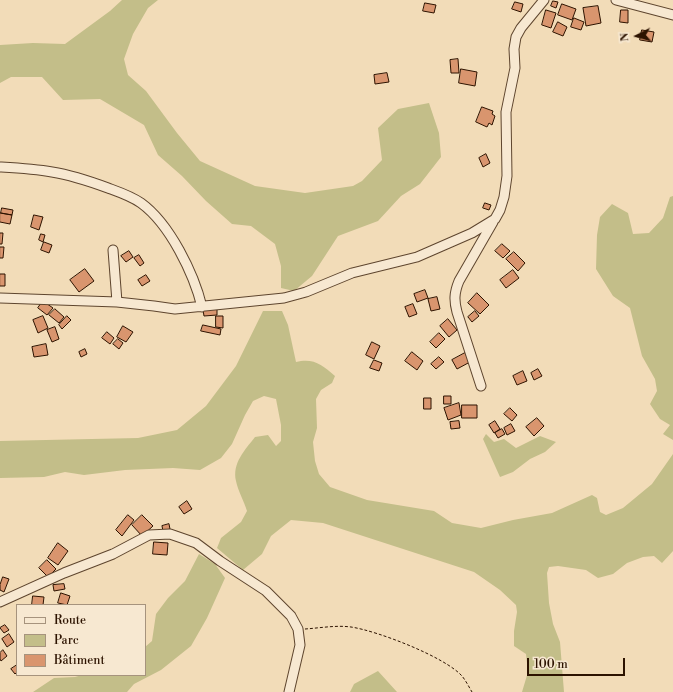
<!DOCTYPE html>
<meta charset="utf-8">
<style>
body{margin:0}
#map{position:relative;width:673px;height:692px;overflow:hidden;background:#f2dcb8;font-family:"Libre Bodoni",serif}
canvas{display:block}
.legend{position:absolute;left:16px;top:604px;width:130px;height:72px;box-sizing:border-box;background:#f7e8d1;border:1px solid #a6937d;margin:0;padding:5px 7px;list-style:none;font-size:12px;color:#2d1300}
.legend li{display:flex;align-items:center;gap:8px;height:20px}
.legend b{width:20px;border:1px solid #a6937d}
.north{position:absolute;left:617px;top:16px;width:40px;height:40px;-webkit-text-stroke:3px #f7e8d1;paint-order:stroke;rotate:264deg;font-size:11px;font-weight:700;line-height:16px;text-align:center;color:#2d1300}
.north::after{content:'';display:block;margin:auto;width:14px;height:18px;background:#2d1300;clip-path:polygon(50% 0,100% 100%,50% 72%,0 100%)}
.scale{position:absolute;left:527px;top:658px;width:98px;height:18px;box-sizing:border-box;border:2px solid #2d1300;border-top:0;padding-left:5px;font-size:12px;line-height:14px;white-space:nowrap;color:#2d1300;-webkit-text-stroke:3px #f7e8d1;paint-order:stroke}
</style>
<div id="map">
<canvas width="673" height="692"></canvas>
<ul class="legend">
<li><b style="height:5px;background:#f7e8d1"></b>Route</li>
<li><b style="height:11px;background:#c3be89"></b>Parc</li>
<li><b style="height:11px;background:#d9956e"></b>Bâtiment</li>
</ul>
<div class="north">N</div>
<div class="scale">100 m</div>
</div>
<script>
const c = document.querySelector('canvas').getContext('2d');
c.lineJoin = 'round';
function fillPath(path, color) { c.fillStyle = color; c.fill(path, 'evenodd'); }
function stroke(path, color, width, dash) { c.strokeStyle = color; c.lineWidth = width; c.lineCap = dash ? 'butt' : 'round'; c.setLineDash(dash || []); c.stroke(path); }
fillPath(new Path2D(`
 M122 0H158L148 8 133 34 124 59 128 75 146 91 177 133 200 161 255 186 305 193 353 186 362 181 382 160 378 128 398 109 429 103 439 133 441 157 420 184 401 196 378 221 338 236 312 276 294 291 281 288V266L275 244 251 226 232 224 206 201 182 176 158 155 144 125 100 99 63 100 42 77H11L0 83V45L33 43 65 44 110 11Z
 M673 196V440L663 434 670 425 660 419 650 404 657 391 655 379 642 356 630 308 613 296 596 269 597 235 600 217 612 204 628 213 633 234 649 233 663 218 670 197Z
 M263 311H282L288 325 296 362C314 358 322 365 335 376L332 383 321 390 316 399 317 428 313 442 315 461 319 474 330 487 367 500 434 511 452 523 481 528 513 520 552 513 592 495 597 498 600 512 606 515 623 508 652 484 673 454V551L662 563 654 556 643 557 627 563 613 574 598 578 586 570 558 566 549 567 547 573 549 603 553 624 560 642 564 692H522L528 672 526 654 514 646V631L517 612 516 605 500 590 474 572 323 523 291 520 271 536 262 554 243 570 217 548 221 538 241 522 247 511C244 501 238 491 236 481 232 463 245 450 255 437L268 435 276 446 281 441V425L276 399 264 396 253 401 245 415 232 444 221 458 200 470 173 468 125 470 84 475 65 472 44 477 0 478V441L138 438 177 430 206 406 236 366Z
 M486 434 494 442 504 439 516 448 540 436 556 442 545 452 530 459 513 472 500 477 483 439Z
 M199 554 215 564 225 578 207 618 191 646 161 670 134 684 127 692H33L54 678 75 677 82 675H145V647L152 641 156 614 168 598 185 581Z
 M378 671 397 692H350L354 684Z`), '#c3be89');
const building = new Path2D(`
 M553 1 558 2 556 8 551 6Z
 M515 2 523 4 521 12 512 9Z
 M425 3 436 5 434 13 423 11Z
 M562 4 576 9 572 20 558 15Z
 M598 6 601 23 586 26 583 8Z
 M546 10 556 13 551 28 542 25Z
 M621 10H628V23L620 22Z
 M574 18 584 22 581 30 571 27Z
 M558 22 567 27 563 36 553 32Z
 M642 30 654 32 652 42 640 40Z
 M458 59 459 73H451L450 60Z
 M461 69 477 72 475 86 459 83Z
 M387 73 389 82 375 84 374 75Z
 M482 107 493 111 492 114 495 116 492 125 489 123 487 127 476 122Z
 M486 154 490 163 483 167 479 158Z
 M485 203 491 205 489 210 483 208Z
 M2 208 13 210 12 215 1 213Z
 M0 213 12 215 10 224 0 222Z
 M34 215 43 217 39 230 31 227Z
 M0 233H3L2 244H0Z
 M41 234 45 235 43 242 39 240Z
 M44 242 52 245 49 253 41 250Z
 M502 244 510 251 503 258 495 251Z
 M0 247H4L3 258H0Z
 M129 251 133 257 126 262 121 256Z
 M514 252 525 263 518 271 506 259Z
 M139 255 144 263 140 266 134 258Z
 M85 269 94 281 79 292 70 280Z
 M513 270 519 278 506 288 500 280Z
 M0 274H5V286H0Z
 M146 275 150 281 142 286 138 280Z
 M425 290 428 298 417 302 414 294Z
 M477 293 489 305 480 314 468 303Z
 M437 297 440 309 431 311 428 299Z
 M43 301 53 308 47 315 38 308Z
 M413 304 417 314 409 317 405 307Z
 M55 309 64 317 59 323 49 315Z
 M217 309V315L204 316 203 310Z
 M475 311 479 316 472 322 468 317Z
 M43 316 48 328 38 333 33 320Z
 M67 316 71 320 62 329 59 325Z
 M216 316H223V328L216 327Z
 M448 319 457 330 449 337 440 326Z
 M203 325 221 329 220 335 201 331Z
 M123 326 133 332 126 342 117 337Z
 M55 327 59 339 52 342 47 330Z
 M107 332 114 338 110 344 102 338Z
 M439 333 445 339 436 348 430 342Z
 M118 339 123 343 119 349 113 344Z
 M372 342 380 346 374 359 366 355Z
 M46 344 48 355 34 357 32 347Z
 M85 349 87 354 81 357 79 352Z
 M412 352 423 361 417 370 405 361Z
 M465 353 470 362 457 369 452 360Z
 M439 357 444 362 436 369 431 364Z
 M374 360 382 363 379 371 370 368Z
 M538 369 542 376 534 380 531 373Z
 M523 371 527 381 517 385 513 376Z
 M444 396H451V404H444Z
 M424 398H431V409H424Z
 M459 403 461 415 448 420 444 408Z
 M462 405H477V418H462Z
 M510 408 517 415 512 421 504 414Z
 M537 418 544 426 534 436 526 427Z
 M459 421 460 428 451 429 450 422Z
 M495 421 500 429 494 433 489 425Z
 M511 424 515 431 507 435 504 428Z
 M502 429 505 434 498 438 495 433Z
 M187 501 192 509 184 514 179 507Z
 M128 515 134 520 122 536 116 530Z
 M142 515 153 526 142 536 132 525Z
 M169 524 170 529 163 531 162 526Z
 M154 542 168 543 167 555 153 554Z
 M58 543 68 551 58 565 48 558Z
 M47 560 56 569 48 577 39 568Z
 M3 577 9 579 4 592 0 590V585Z
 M64 584 65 589 54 591 53 585Z
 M61 593 70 596 67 605 58 603Z
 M33 596 44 597 43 605H32Z
 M5 625 9 630 4 633 0 628Z
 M9 634 14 642 7 647 2 639Z
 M3 650 7 656 1 661 0 659V653Z
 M17 665V672L15 674 11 669Z`);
fillPath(building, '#d9956e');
stroke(building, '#2d1300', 1);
const minor = new Path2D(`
 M616 0 673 15
 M0 167C17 168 35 169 52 172 71 175 89 181 108 188 119 192 131 196 141 203 170 224 194 274 202 307
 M113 250 117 302
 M0 298 117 302 154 306 175 309 284 298 306 292 352 273 417 257 472 233 495 219 500 210 504 197 507 176 506 112 515 68 514 49 516 37 521 28 544 0
 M481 386 457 312C454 301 454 293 459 281L493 222
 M0 602 64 573 113 554 149 535 170 534 196 543 220 561 266 591 291 616 298 629 300 645 289 692`);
stroke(minor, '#5e452e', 11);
stroke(new Path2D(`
 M305 629C320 628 336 625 351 627 378 631 445 657 462 676 466 681 469 687 472 692`), '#2d1300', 1, [3, 2]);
stroke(minor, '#f7e8d1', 9);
</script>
